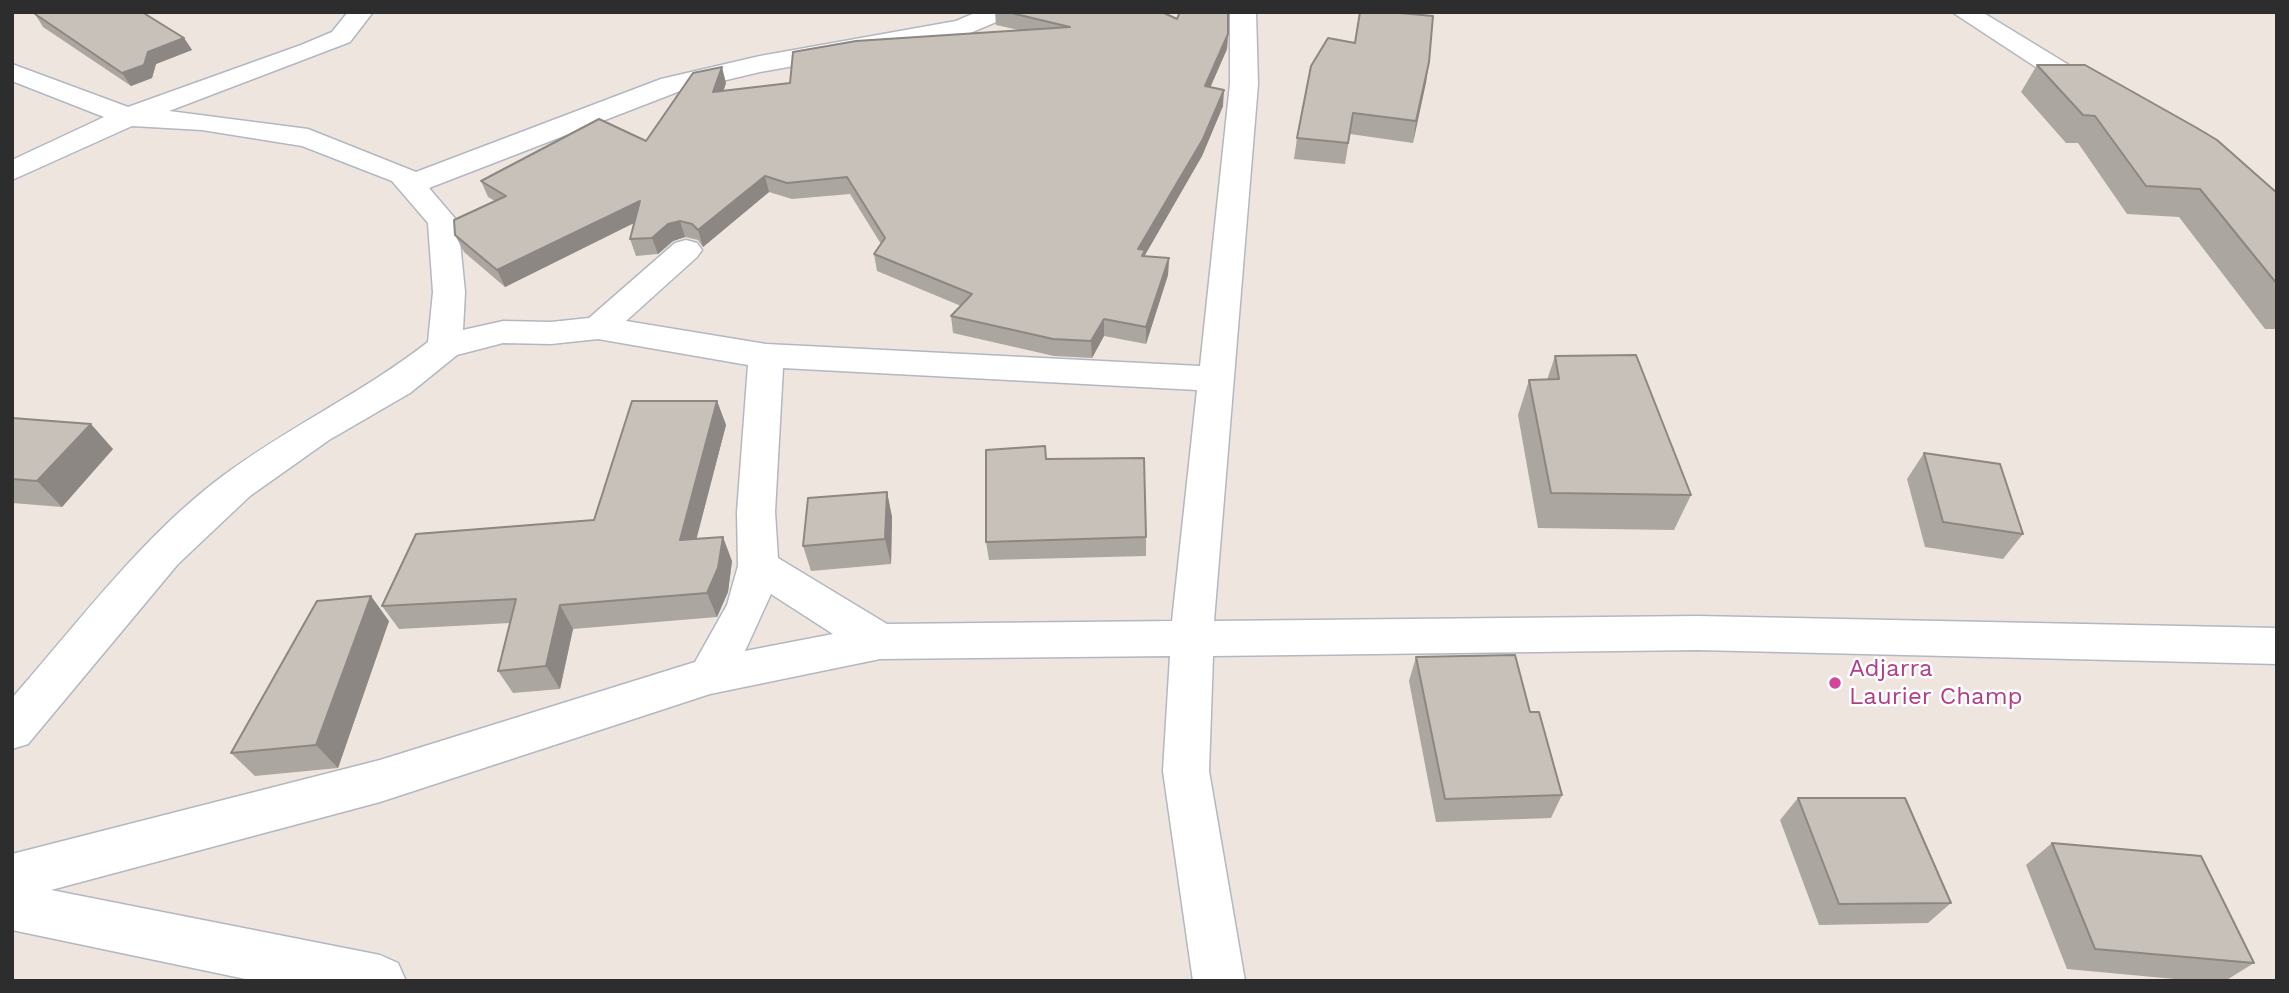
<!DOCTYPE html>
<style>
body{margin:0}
#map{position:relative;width:2289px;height:993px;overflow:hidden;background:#efe5df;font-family:"Work Sans",sans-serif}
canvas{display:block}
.frame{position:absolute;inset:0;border:14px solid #2d2d2d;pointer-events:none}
</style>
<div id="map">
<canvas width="2289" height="993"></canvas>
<div class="frame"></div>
</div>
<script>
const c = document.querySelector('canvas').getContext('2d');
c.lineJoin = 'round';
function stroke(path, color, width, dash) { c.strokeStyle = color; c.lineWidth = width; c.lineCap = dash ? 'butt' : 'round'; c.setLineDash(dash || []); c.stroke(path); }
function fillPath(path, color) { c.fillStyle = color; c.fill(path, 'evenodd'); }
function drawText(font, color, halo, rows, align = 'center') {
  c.font = font + ' "Work Sans",sans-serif'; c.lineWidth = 5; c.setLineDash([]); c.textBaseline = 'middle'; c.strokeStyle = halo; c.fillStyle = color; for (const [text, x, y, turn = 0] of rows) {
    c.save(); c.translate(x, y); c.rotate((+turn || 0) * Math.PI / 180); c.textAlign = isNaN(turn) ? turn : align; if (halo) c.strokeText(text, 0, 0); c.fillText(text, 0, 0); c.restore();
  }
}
const street = new Path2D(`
 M348 12H373L350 42 169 111 308 129 416 172 661 79 760 56 956 21 977 12H1011L1008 17 963 36 760 72 680 91 429 188 458 222 465 292 463 330 503 321 551 322 589 318 675 243 686 240 697 243 702 250 697 257 626 321 766 344 1200 366 1230 84V12H1256L1258 84 1214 621 1698 616 2277 628V664L1698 650 1213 656 1209 771 1245 981H1193L1163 771 1170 656 880 659 710 694 380 802 51 890 380 955 398 963 406 981H255L12 930V854L380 760 695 662 727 605 738 566 737 512 748 365 598 339 551 344 503 343 457 355 410 393 329 440 250 496 178 564 28 744 12 749V698C79 622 143 535 224 475 290 426 364 392 428 342L433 292 428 223 392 181 302 146 202 130 132 126 12 180V160L104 117 12 81V64L128 107 301 45 332 32ZM783 368 1197 390 1172 621 887 624 778 558 775 512ZM771 594 833 634 745 651Z
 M1952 12H1982L2100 84 2104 90 2100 96H2080Z`);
stroke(street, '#b3b7c1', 3);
fillPath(street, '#fff');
fillPath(new Path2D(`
 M995 12H1162L1177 19 1228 34 1227 49 1210 87 1223 106 1202 156 1145 255V256L1169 258 1168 275 1146 344 1104 336 1092 358 1054 356 953 333 951 316 961 306 877 271 874 254 881 244 850 194 792 199 769 192 703 247 698 240 685 237 673 241 658 254 636 256 630 239 634 223 505 287 464 252 455 235 495 201 488 197 481 181 646 141 726 83 723 91 790 83 1019 30 996 25Z
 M35 14 184 38 192 50 156 64 152 78 131 86 43 27Z
 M1429 62 1413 143 1350 134 1345 164 1294 159 1297 138Z
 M2037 65 2277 193V329H2265L2179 217 2127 214 2078 143H2066L2021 92Z
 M1555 356 1691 495 1674 530 1538 528 1518 415 1529 380H1547Z
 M717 401 726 425 696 539 732 561 728 592 717 617 573 629 560 689 513 693 498 671 510 623 399 629 382 606 594 520Z
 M12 418 113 449 62 507 12 503Z
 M1924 453 2023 534 2003 559 1925 547 1907 479Z
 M1046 459 1146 537V556L989 560 986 542Z
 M887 492 892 517 891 564 811 571 803 546Z
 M389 621 338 768 255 776 231 753Z
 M1416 657 1530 712 1562 795 1551 818 1436 822 1409 681Z
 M1798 798 1951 903 1928 923 1819 925 1780 820Z
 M2052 843 2254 963 2225 981H2196L2067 969 2026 865Z`), '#aca6a0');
fillPath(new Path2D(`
 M1228 34 1227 49 1204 102 1205 86Z
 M184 38 192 50 156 64 152 78 131 86 122 73 148 52Z
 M1429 62 1426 83 1413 143 1416 121Z
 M722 67 726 83 718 108 713 92Z
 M1224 90 1223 106 1202 156 1145 255V267L1138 249Z
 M765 176 769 192 703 247 698 230Z
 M640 201 646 217 505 287 497 270Z
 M680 221 685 237 673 241 658 254 652 238 668 224Z
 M1169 258 1168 275 1146 344V327Z
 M1104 319V336L1092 358 1091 341Z
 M717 401 726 425 690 564 680 540Z
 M91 424 113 449 62 507 37 481Z
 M887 492 892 517 891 564 885 539Z
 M723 537 732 561 728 592 717 617 707 593Z
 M371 596 389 621 338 768 316 745Z
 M560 605 573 629 560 689 546 666Z`), '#8c8782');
const building = new Path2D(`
 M40 12H142L184 38 148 52 144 65 122 73 35 14Z
 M1007 12H1162L1177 19 1180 12H1228V34L1205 86 1224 90 1203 139 1138 249 1145 250 1142 256 1169 258 1146 327 1104 319 1091 341 1053 339 951 316 972 294 874 254 885 238 847 177 787 183 765 176 698 230 692 224 680 221 668 224 652 238 630 239 640 201 497 270 455 235 454 220 506 196 481 181 599 119 646 141 693 73 722 67 713 92 790 83 793 52 856 41 1070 27Z
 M1360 12H1389L1433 16 1429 62 1416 121 1353 113 1348 143 1297 138 1311 66 1328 38 1355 43Z
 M2037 65H2085L2197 128 2217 140 2277 193V284L2200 189 2146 186 2095 116 2083 115Z
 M1636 355 1691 495 1551 493 1529 380 1559 379 1555 356Z
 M632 401H717L680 540 723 537 718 568 707 593 560 605 546 666 498 671 516 599 382 606 416 534 594 520Z
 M12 418 91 424 37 481 12 479Z
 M1045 446 1046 459 1144 458 1146 537 986 542V450Z
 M1924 453 2000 464 2023 534 1943 522Z
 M887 492 885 539 803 546 808 498Z
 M371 596 316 745 231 753 317 601Z
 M1515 655 1530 712H1539L1562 795 1445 799 1416 657Z
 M1798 798H1905L1951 903 1839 904Z
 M2052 843 2201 856 2254 963 2095 949Z`);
fillPath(building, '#c8c1ba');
stroke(building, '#8c8782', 2);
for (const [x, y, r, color] of [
 [1835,683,7,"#d1479c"]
]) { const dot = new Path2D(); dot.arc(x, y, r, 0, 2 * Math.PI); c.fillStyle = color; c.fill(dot); stroke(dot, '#fff', 2.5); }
drawText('24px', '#b23c85', '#fff', [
 ["Adjarra",1849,669],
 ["Laurier Champ",1849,697]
], 'left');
</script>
